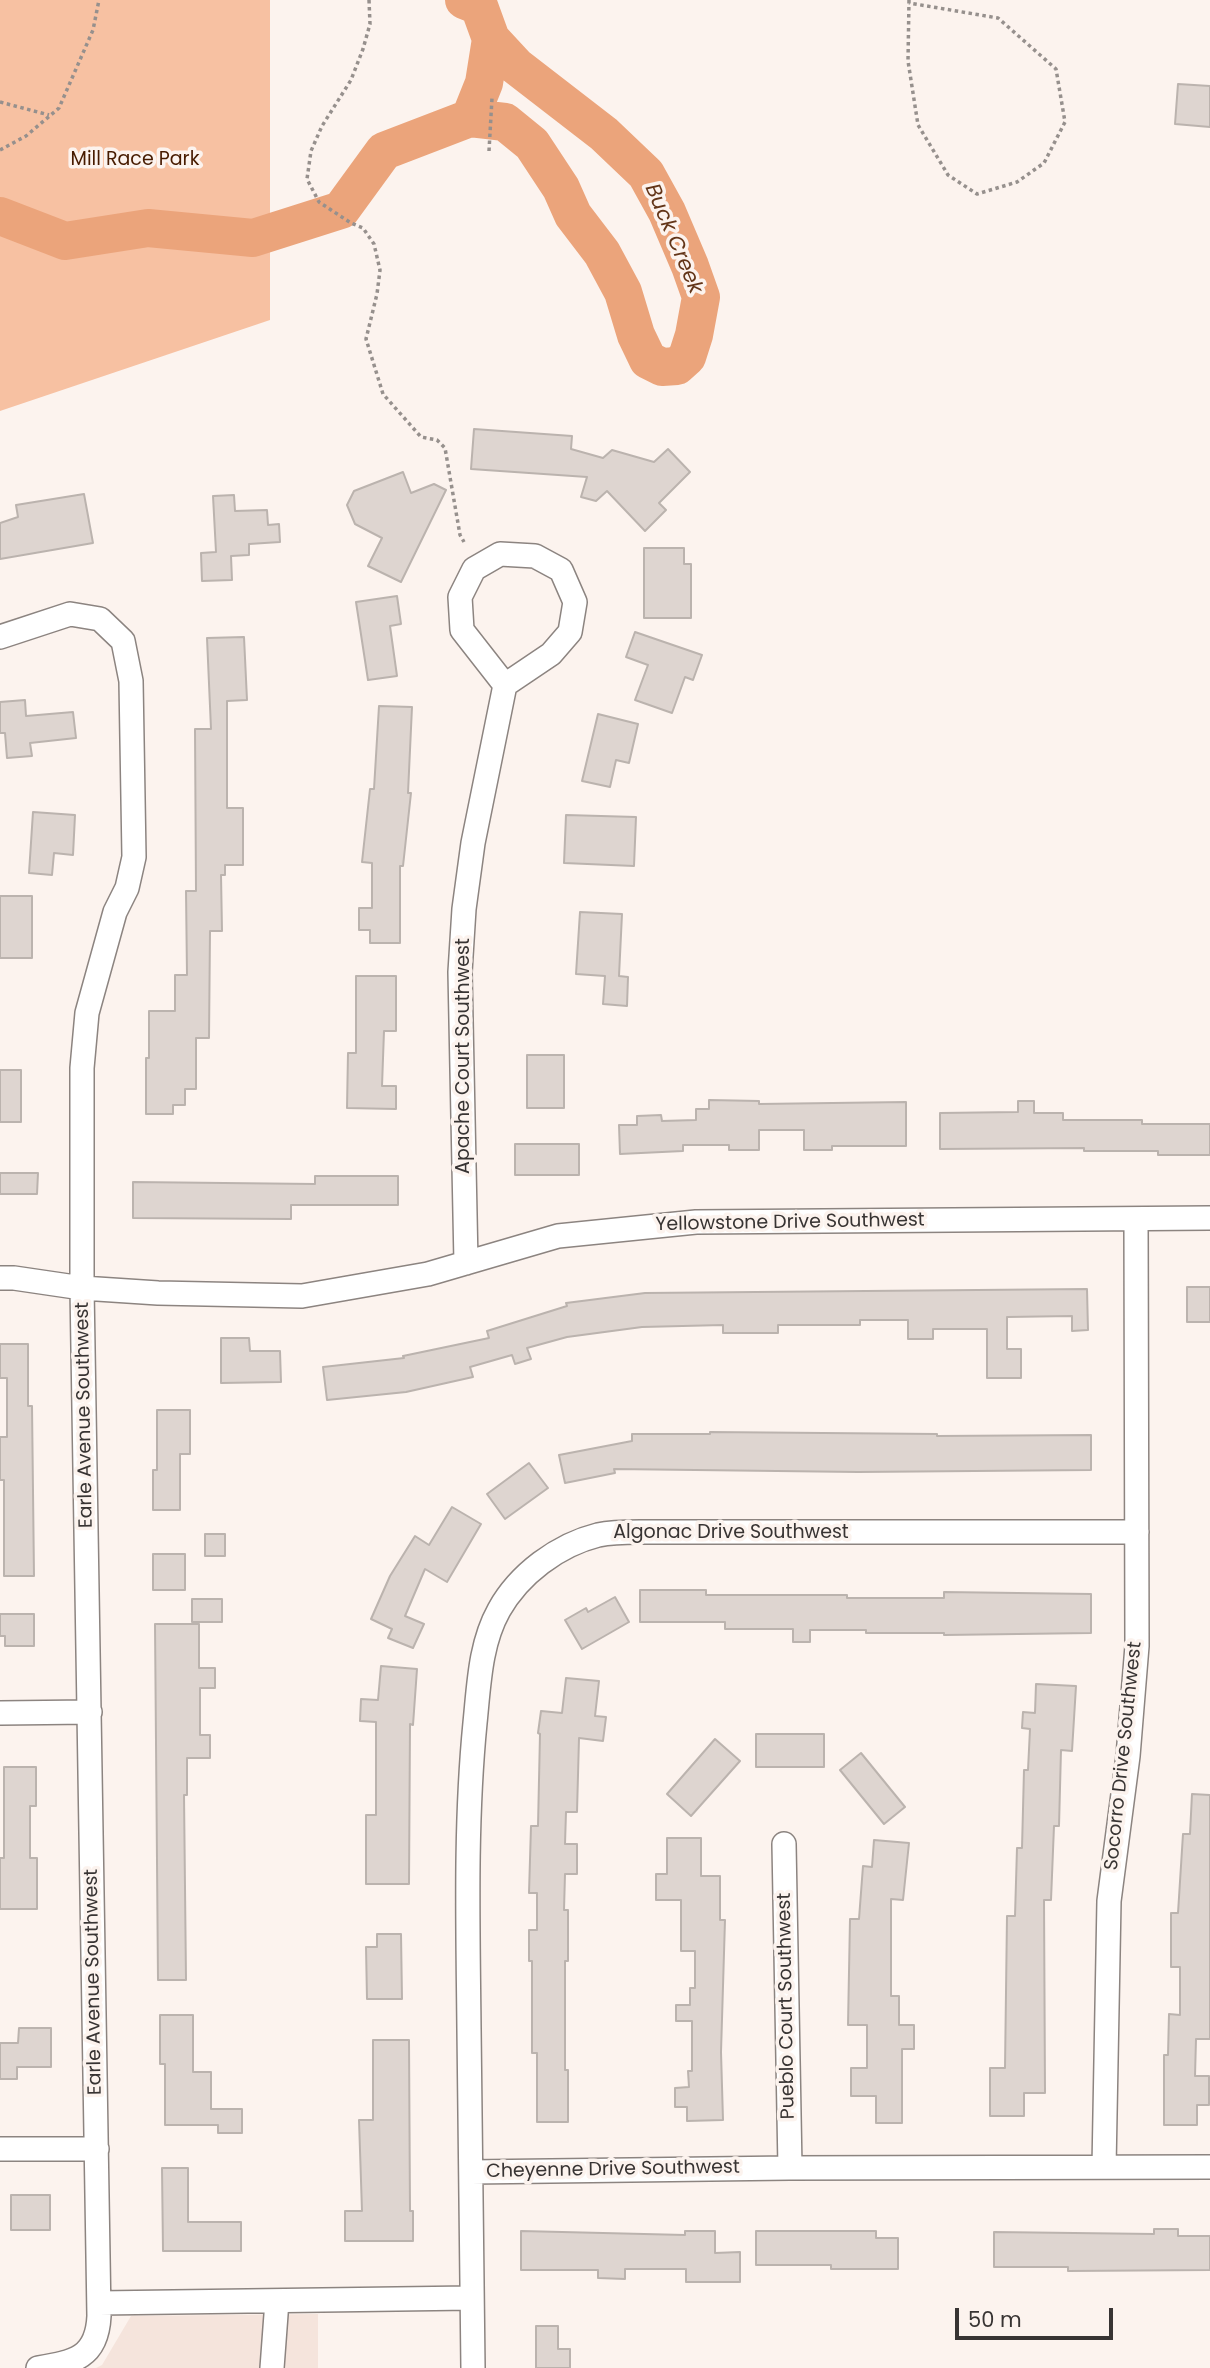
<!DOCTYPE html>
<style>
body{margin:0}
#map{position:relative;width:1210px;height:2368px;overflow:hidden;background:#fcf3ee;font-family:Poppins,sans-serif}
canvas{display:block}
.scale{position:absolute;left:955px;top:2308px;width:158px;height:32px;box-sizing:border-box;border:4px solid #383433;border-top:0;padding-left:9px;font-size:21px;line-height:24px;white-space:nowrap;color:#383433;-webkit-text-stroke:5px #fcf3ee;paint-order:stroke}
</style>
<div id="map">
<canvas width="1210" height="2368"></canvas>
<div class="scale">50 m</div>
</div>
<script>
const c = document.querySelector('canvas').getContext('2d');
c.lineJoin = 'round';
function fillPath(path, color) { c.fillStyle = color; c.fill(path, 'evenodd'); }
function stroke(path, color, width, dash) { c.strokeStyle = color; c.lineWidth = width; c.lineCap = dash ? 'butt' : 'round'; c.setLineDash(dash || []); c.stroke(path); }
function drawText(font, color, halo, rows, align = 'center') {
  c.font = font + ' Poppins,sans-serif'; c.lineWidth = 7; c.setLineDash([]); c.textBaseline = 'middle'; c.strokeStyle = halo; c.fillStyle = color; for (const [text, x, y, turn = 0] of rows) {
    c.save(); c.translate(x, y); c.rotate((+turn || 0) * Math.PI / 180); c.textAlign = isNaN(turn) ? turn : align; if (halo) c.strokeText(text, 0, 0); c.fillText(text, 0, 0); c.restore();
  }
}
fillPath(new Path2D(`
 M318 2314V2368H96L102 2365 131 2316Z`), '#f5e4dc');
fillPath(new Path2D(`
 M0 0H270V320L0 411Z`), '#f7c1a2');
stroke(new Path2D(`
 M470 118 505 122 532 144 561 188 573 215 602 253 623 292 636 335 648 360 662 367 677 366 687 357 694 335 701 297 690 266 667 212 646 174 604 134 516 66 491 39
 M0 216 65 241 148 228 253 238 341 210 384 151 470 118 484 83 491 39 479 6 464 0`), '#eba47b', 38);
const building = new Path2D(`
 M1178 84 1210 86V127L1175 124Z
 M474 429 572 436 571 449 603 458 612 450 654 462 668 449 690 472 659 503 666 510 645 531 607 491 596 501 581 497 587 477 471 469Z
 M403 472 411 493 434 484 446 490 401 582 368 566 382 538 355 524 347 505 354 491Z
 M84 494 93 543 0 559V523L18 517 16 505Z
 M234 495 235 511 267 510 268 525 279 524 280 542 249 544V555L231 556 232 580 202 581 201 553 216 552 213 496Z
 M644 548H684V564H691V618H644Z
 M397 596 401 624 390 626 397 676 368 680 356 602Z
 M635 632 702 655 693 680 685 677 672 713 635 700 648 665 626 657Z
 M244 637 247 700 227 701V808H243V865H225V875H221L222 931H210L209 1038H196V1089H185V1105H173V1114H146V1058H149V1011H175V975H187L186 891H196L195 729H211L207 638Z
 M25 700 26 716 73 712 76 738 30 743 32 756 7 758 5 733H0V702Z
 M379 706 412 707 408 793H411L403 866H400V943H370V930H359V908H372V863L362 862 370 789H374Z
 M598 714 638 724 629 763 616 760 610 787 582 781Z
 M33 812 75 815 73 855 54 853 52 875 29 873Z
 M566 815 636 817 634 866 564 863Z
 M0 896H32V958H0Z
 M580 912 622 914 619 976 628 977 627 1006 603 1004 605 976 576 974Z
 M356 976H396V1031H384L382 1086H396V1109L347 1108 348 1053H356Z
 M527 1055H564V1108H527Z
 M0 1070H21V1122H0Z
 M709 1100 759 1101V1104L906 1102V1146H832V1150H804V1130H759V1150H729V1145H683V1151L620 1154 619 1125H637V1116L661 1115 662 1121 696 1120V1109H709Z
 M1018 1101H1034V1113H1063V1120H1142V1124H1210V1155H1158V1151H1084V1148L940 1149V1113L1018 1112Z
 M515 1144H579V1175H515Z
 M0 1173H38L37 1194H0Z
 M315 1176H398V1205H291V1219L133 1218V1182L315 1184Z
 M1187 1287H1210V1322H1187Z
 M1087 1289 1088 1330 1072 1331V1316L1007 1317V1349H1021V1378H987V1329H933V1339H908V1320H860V1325H778V1333H723V1325L642 1327 567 1337 527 1348 531 1359 515 1364 512 1355 470 1367 473 1377 406 1392 327 1400 323 1367 404 1358 403 1356 489 1338 487 1331 567 1306 566 1303 645 1293Z
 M221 1338H249L250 1351H280L281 1382 221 1383Z
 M0 1344H28V1406H32L34 1576H4V1480H0V1437H7V1378H0Z
 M157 1410H190V1454H180V1510H153V1470H157Z
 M710 1432 937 1434V1436L1091 1435V1470L858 1472 614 1469 615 1473 565 1483 559 1455 632 1441V1434H710Z
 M529 1463 548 1488 505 1519 487 1494Z
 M452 1507 481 1524 447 1582 425 1569 405 1616 424 1624 413 1648 388 1638 392 1629 371 1619 390 1576 415 1536 429 1545Z
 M205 1534H225V1556H205Z
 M153 1554H185V1590H153Z
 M640 1590H706V1595H847V1598H944V1592L1091 1594V1633L944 1635V1633H866V1630H810V1642H793V1629H725V1622H640Z
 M615 1597 629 1622 582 1649 565 1620 586 1608 588 1612Z
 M192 1599H222V1622H192Z
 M0 1614H34V1646H5V1636H0Z
 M155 1624H199V1668H215V1688H200V1735H210V1758H187V1795H184L186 1980H158Z
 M381 1666 417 1669 413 1725 410 1724 409 1884H366V1815H376V1722L360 1721 361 1699 378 1700Z
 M566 1678 599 1681 595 1716 606 1717 603 1741 579 1738 577 1812H566L565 1844H577V1874H565L564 1910H568V1961H565V2070H568V2122H537V2053H532V1961H529V1930H537V1893H529L531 1826H538L540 1734 538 1733 541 1711 562 1713Z
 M1036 1684 1076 1686 1072 1751 1061 1750 1059 1826H1054L1051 1900H1044L1045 2093H1024V2116H990V2068H1005L1007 1916H1015L1017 1848H1022L1024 1770H1028L1030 1729 1022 1728 1023 1712 1035 1713Z
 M756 1734H824V1767H756Z
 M715 1739 740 1761 691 1816 667 1794Z
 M861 1753 905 1807 884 1824 840 1770Z
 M4 1767H36V1806H30V1858H37V1909H0V1858H4Z
 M1192 1794 1210 1795V2039H1196L1195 2076H1209V2105H1197V2125H1164V2055H1168L1169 2014 1180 2015V1967H1171V1913H1178L1183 1834H1190Z
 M667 1838H701V1876H720V1920H725L721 2052 723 2120 687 2121V2107H675V2088L689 2087 688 2071H692V2021H676V2005H690V1988H695V1951H681V1900H656V1874H667Z
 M874 1840 909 1843 903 1900 891 1899V1996H899V2025H914V2049H902V2123H876V2096H851V2068H867V2025H848L850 1919H859L863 1866 872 1867Z
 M377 1934H401L402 1999H367L366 1947H377Z
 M160 2015H193V2072H211V2109H242V2133H218V2125H165V2064H160Z
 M19 2028H51V2067H17V2079H0V2043H18Z
 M373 2040H409L410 2211H413V2241H345V2211H362L359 2120H373Z
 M162 2168H188V2222H241V2251H163Z
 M11 2195H50V2230H11Z
 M1154 2229H1178V2236H1210V2270L1068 2271V2267H994V2232L1154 2234Z
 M521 2231 685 2235V2231H715V2253L740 2252V2282H686V2269H625V2279L598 2278V2270H521Z
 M756 2231H876V2238H898V2269H831V2265H756Z
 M536 2326H558V2349H570V2368H536Z`);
fillPath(building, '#ded5d0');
stroke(building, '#bbb3ae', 2);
const minor = new Path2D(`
 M0 637 70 614 100 619 123 641 131 681 134 857 127 888 115 912 87 1013 82 1068V1288L99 2316C97 2358 74 2362 38 2368
 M466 1263 460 972 464 909 473 843 505 685 551 654 570 632 575 602 561 570 535 556 500 554 474 569 460 597 462 630 505 685
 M0 1278H14L82 1288 158 1293 302 1296 428 1274 558 1236 696 1222 1210 1218
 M0 1713 90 1712
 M784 1844 790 2168
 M0 2149H97
 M1104 2167 1109 1901 1128 1756 1137 1646 1136 1219
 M471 2172 790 2168 1210 2167
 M99 2303 471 2298
 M272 2368 277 2301
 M473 2368C471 2255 471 2142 469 2029 468 1927 465 1825 475 1723 479 1684 480 1644 499 1610 519 1574 558 1545 598 1535 612 1532 626 1532 640 1532H1137`);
stroke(minor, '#8c8480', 26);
stroke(new Path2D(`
 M369 0 370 24 363 49 351 80 322 126 311 151 307 179 319 202 351 223 363 228 374 244 380 270 377 294 366 339 383 394 421 437 437 440 445 448 460 535 464 542
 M909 0 908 61 918 125 948 175 977 194 1017 182 1044 163 1065 122 1056 69 998 18 909 3
 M0 102 49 115
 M0 150 26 136 59 108 93 30 99 0
 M489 151 492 98`), '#96908d', 3.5, [3.5, 3.5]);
stroke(minor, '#fff', 23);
drawText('19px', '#471b00', '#fcf3ee', [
 ["Mill Race Park",135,160]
]);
drawText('19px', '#383433', '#fcf3ee', [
 ["Apache Court Southwest",464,1056,-90],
 ["Yellowstone Drive Southwest",790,1223,-1],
 ["Earle Avenue Southwest",85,1415,-91],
 ["Algonac Drive Southwest",731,1533],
 ["Socorro Drive Southwest",1124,1756,-84],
 ["Earle Avenue Southwest",94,1982,-91],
 ["Pueblo Court Southwest",787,2006,-91],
 ["Cheyenne Drive Southwest",613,2170,-1]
]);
drawText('italic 21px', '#633518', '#fcf3ee', [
 ["Buck Creek",673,239,67]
]);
</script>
